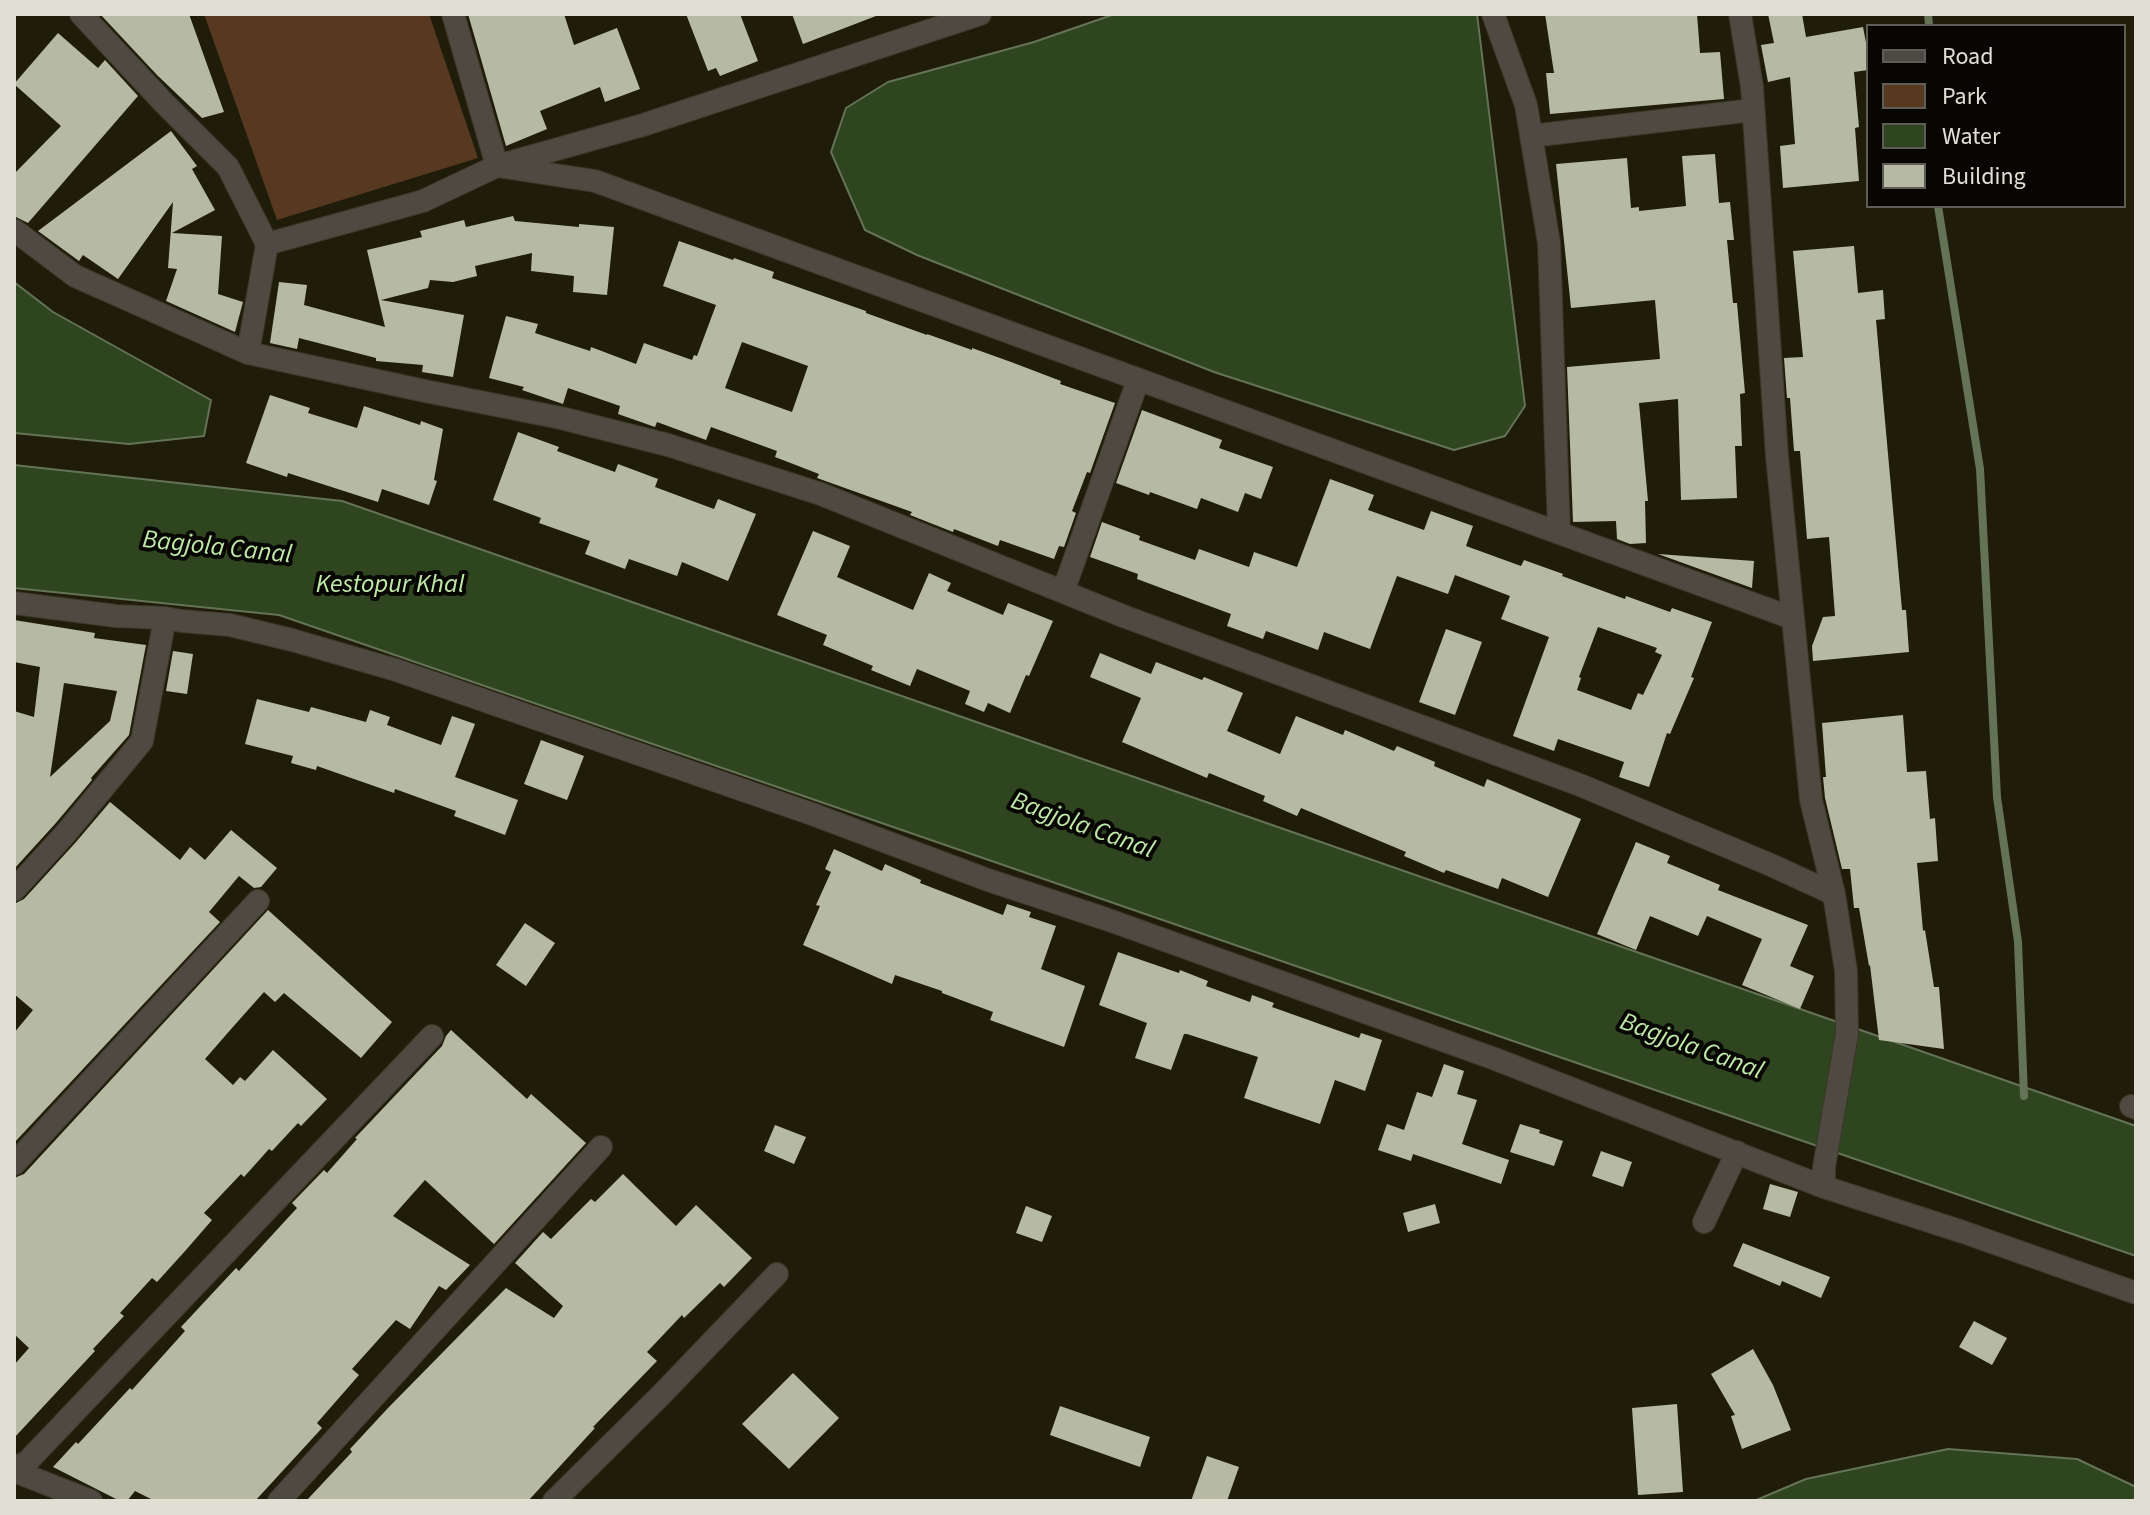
<!DOCTYPE html>
<style>
body{margin:0}
#map{position:relative;width:2150px;height:1515px;overflow:hidden;background:#201c0a;font-family:"Source Sans 3",sans-serif}
canvas{display:block}
.frame{position:absolute;inset:0;border:16px solid #e1dfd3;pointer-events:none}
.legend{position:absolute;left:1866px;top:24px;width:260px;height:184px;box-sizing:border-box;background:#080602;border:2px solid #5f5d56;margin:0;padding:10px 14px;list-style:none;font-size:24px;color:#e1dfd3}
.legend li{display:flex;align-items:center;gap:16px;height:40px}
.legend b{width:40px;border:2px solid #5f5d56}
</style>
<div id="map">
<canvas width="2150" height="1515"></canvas>
<div class="frame"></div>
<ul class="legend">
<li><b style="height:10px;background:#4e4941"></b>Road</li>
<li><b style="height:22px;background:#563920"></b>Park</li>
<li><b style="height:22px;background:#2e4520"></b>Water</li>
<li><b style="height:22px;background:#b6baa3"></b>Building</li>
</ul>
</div>
<script>
const c = document.querySelector('canvas').getContext('2d');
c.lineJoin = 'round';
function fillPath(path, color) { c.fillStyle = color; c.fill(path, 'evenodd'); }
function stroke(path, color, width, dash) { c.strokeStyle = color; c.lineWidth = width; c.lineCap = dash ? 'butt' : 'round'; c.setLineDash(dash || []); c.stroke(path); }
function drawText(font, color, halo, rows, align = 'center') {
  c.font = font + ' "Source Sans 3",sans-serif'; c.lineWidth = 8; c.setLineDash([]); c.textBaseline = 'middle'; c.strokeStyle = halo; c.fillStyle = color; for (const [text, x, y, turn = 0] of rows) {
    c.save(); c.translate(x, y); c.rotate((+turn || 0) * Math.PI / 180); c.textAlign = isNaN(turn) ? turn : align; if (halo) c.strokeText(text, 0, 0); c.fillText(text, 0, 0); c.restore();
  }
}
fillPath(new Path2D(`
 M204 14H429L478 158 277 220Z`), '#563920');
const water = new Path2D(`
 M1115 14H1477L1525 406 1505 436 1454 450 1214 372 917 255 865 230 831 152 846 108 888 82 1034 42Z
 M14 282 53 312 211 400 204 436 129 444 14 433Z
 M14 465 342 501 2136 1126V1256L279 615 14 588Z
 M1948 1449 2077 1459 2136 1487V1501H1754L1806 1479Z`);
fillPath(water, '#2e4520');
stroke(water, '#647356', 2);
stroke(new Path2D(`
 M1928 14 1929 26
 M1938 206 1980 469 1997 797 2018 942 2024 1096`), '#647356', 8);
fillPath(new Path2D(`
 M100 14H189L224 112 202 118 157 75Z
 M468 14H564L574 45 617 28 640 89 605 102 600 87 540 111 547 129 506 146Z
 M686 14H740L758 61 720 76 716 68 708 71Z
 M792 14H876V16L803 44Z
 M1545 14H1697L1700 53 1720 52 1724 99 1550 114 1546 73H1554Z
 M1768 14H1802L1806 37 1863 27 1868 53V70L1854 72 1859 127 1855 128 1859 181 1783 188 1780 146 1795 144 1790 77 1768 82 1761 45 1774 43Z
 M58 33 98 68 105 60 138 96 28 223 14 216V174L61 126 14 84Z
 M171 131 197 166 192 169 215 210 172 233 222 236 218 294 243 302 235 332 166 301 177 269 168 268 173 202 118 279 83 255 79 261 38 231Z
 M1715 154 1719 203 1730 202 1734 240H1727L1733 303H1737L1745 393 1740 394 1742 446H1735L1737 498 1681 500 1678 399 1639 403 1648 501H1645L1646 543 1630 544 1617 539 1616 521 1573 522 1567 367 1660 359 1655 300 1571 308 1556 164 1627 158 1631 208 1639 207V211L1686 206 1682 156Z
 M513 216 515 221 579 227V224L614 227 607 295 573 292 574 276 531 271 532 253 475 266 477 276 453 282 430 280 428 288 381 300 464 315 453 377 422 372 423 365 376 361V358L299 338 297 349 270 343 279 282 307 285 304 305 385 327 367 250 422 237 420 231 464 220 466 227Z
 M679 241 733 260 734 258 774 272 772 278 866 311V313L927 335V334L972 350V348L1011 362 1061 381 1060 384 1115 403 1090 473 1087 472 1072 511 1076 513 1064 547 1059 546 1054 559 1000 540 998 546 954 529 953 532 910 515 912 512 817 478 819 474 775 457 777 451 711 427 706 440 657 422 655 427 618 414 620 406 568 388 563 404 522 390 524 387 489 378 506 316 538 324 535 333 590 351 591 347 636 364 644 343 692 360 694 355 697 356 716 305 663 286ZM742 342 808 366 792 412 725 388Z
 M1854 246 1858 293 1883 290 1885 319 1876 320 1902 610H1906L1909 652 1813 661 1812 646 1823 617 1835 616 1829 537 1807 539 1800 451H1794L1790 398H1787L1784 358 1803 357 1793 251Z
 M270 395 310 408 308 413 357 428 364 406 420 425 421 421 443 429 434 480 437 481 429 505 382 489 378 502 288 473 287 477 246 463Z
 M1142 410 1222 440 1219 448 1273 467 1261 499 1245 493 1238 512 1201 498 1197 509 1150 492 1149 495 1116 483Z
 M518 432 559 447 557 451 615 472 618 464 658 479 655 487 714 509 718 499 756 514 728 581 682 562 677 576 629 559 625 569 585 554 590 541 539 523 541 518 493 500Z
 M1330 479 1374 495 1368 510 1424 530 1431 511 1473 526 1466 546 1521 566 1524 560 1563 574 1562 576 1625 599 1626 596 1670 612 1672 608 1712 622 1691 677 1694 678 1670 734 1667 733 1649 787 1619 777 1624 762 1558 739 1554 751 1513 736 1549 637 1501 619 1510 596 1455 575 1448 594 1397 576 1370 649 1324 632 1318 650 1266 631 1263 639 1227 626 1231 614 1137 579 1138 574 1090 557 1102 522 1140 536 1139 540 1195 560 1199 549 1249 567 1254 552 1297 567ZM1598 627 1657 648 1655 652 1662 655 1643 695 1638 693 1631 710 1577 690 1581 678 1579 677Z
 M813 531 850 546 837 577 913 610 929 573 951 583 947 591 1003 615 1008 603 1053 621 1029 676 1026 675 1010 713 988 703 984 712 965 704 970 691 917 669 910 686 871 670 873 666 823 645 827 635 777 615Z
 M1658 554 1754 561 1752 588Z
 M14 620 95 633 94 638 146 645 129 735 91 778 92 780 55 824 14 869V711L34 717 40 667 14 662ZM64 683 117 691 110 721 50 777Z
 M1446 629 1482 642 1455 715 1419 702Z
 M173 651 193 654 187 694 166 691Z
 M1100 653 1151 674 1156 662 1202 680 1204 677 1243 693 1227 731 1280 754 1296 716 1343 735 1345 730 1394 751 1397 746 1435 762 1434 766 1484 787 1487 779 1581 819 1548 897 1502 878 1498 889 1446 870 1444 873 1404 856 1406 852 1301 808 1297 816 1263 801 1265 796 1209 773 1207 778 1122 742 1141 698 1090 677Z
 M257 699 309 712 311 707 366 722 370 710 390 717 387 725 441 745 452 716 475 724 455 777 518 800 505 835 454 816 456 811 395 789 394 793 317 766 316 770 291 763 293 756 245 744Z
 M1903 715 1907 772 1926 771 1930 819 1935 818 1938 861 1917 863 1923 931 1925 930 1934 987H1939L1944 1049 1879 1040 1870 965 1869 966 1859 908H1854L1850 869H1842L1825 798 1823 777H1826L1822 723Z
 M541 740 584 756 567 800 524 784Z
 M110 802 180 860 190 847 205 860 231 830 277 868 261 887 254 888 239 876 209 912 220 922 14 1143V1033L33 1010 14 994V904L24 899 76 842Z
 M1636 842 1670 856 1667 863 1720 885 1718 890 1808 925 1790 966 1814 976 1800 1009 1742 985 1762 939 1707 916 1698 936 1650 916 1636 950 1597 934Z
 M834 849 882 871 885 864 921 880 920 883 1003 915 1007 904 1031 912 1029 917 1056 926 1041 969 1085 986 1064 1047 990 1020 993 1012 942 993V991L895 975 892 984 803 945 820 906 816 905 831 872 825 869Z
 M268 910 392 1022 361 1058 284 993 275 1002 264 992 232 1028 205 1059 233 1085 240 1077 245 1081 273 1050 327 1099 301 1126 298 1123 272 1151 269 1149 244 1177 241 1174 204 1213 212 1220 186 1250 157 1282 152 1278 120 1313 124 1316 93 1349 95 1351 14 1438V1365L29 1348 14 1334V1178L24 1174Z
 M525 923 555 943 526 986 496 965Z
 M1118 952 1179 973 1180 970 1208 981 1206 986 1250 1002 1252 995 1274 1003 1272 1007 1359 1038 1361 1033 1382 1040 1365 1091 1335 1080 1320 1124 1244 1098 1258 1057 1187 1034H1184L1171 1070 1135 1058 1147 1023 1099 1005Z
 M451 1030 527 1099 531 1094 586 1143 494 1244 425 1180 393 1216 470 1265 446 1290 439 1286 410 1329 396 1320 352 1369 359 1375 317 1423 322 1428 255 1501H155L135 1491 127 1501H120L53 1467 76 1442 78 1444 130 1388 132 1390 185 1331 181 1327 236 1268 239 1271 297 1208 292 1203 324 1170 327 1173 357 1139 355 1138 442 1046 446 1036Z
 M1444 1064 1464 1071 1457 1094 1477 1100 1462 1144 1509 1160 1501 1184 1413 1154 1411 1161 1378 1150 1387 1124 1404 1130 1417 1092 1432 1097Z
 M1520 1124 1540 1130 1539 1133 1563 1141 1554 1166 1510 1152Z
 M775 1125 806 1137 794 1164 764 1151Z
 M1601 1151 1632 1162 1623 1187 1592 1176Z
 M623 1174 676 1226 696 1205 752 1258 724 1287 720 1283 684 1318 682 1315 647 1352 657 1361 593 1427 595 1428 528 1501H306L352 1452 350 1449 388 1408 506 1288 554 1318 563 1306 515 1263 543 1232 551 1239 591 1199 595 1202Z
 M1770 1184 1798 1192 1790 1217 1763 1209Z
 M1435 1204 1440 1223 1408 1232 1403 1213Z
 M1026 1206 1052 1216 1042 1242 1016 1233Z
 M1743 1243 1830 1277 1821 1298 1782 1281 1780 1286 1733 1266Z
 M1974 1321 2007 1338 1992 1365 1959 1347Z
 M1753 1349 1773 1385 1791 1430 1742 1449 1731 1416 1735 1415 1711 1374Z
 M793 1373 839 1418 789 1469 742 1424Z
 M1677 1404 1683 1492 1638 1495 1632 1408Z
 M1060 1406 1150 1437 1140 1467 1050 1435Z
 M1207 1456 1239 1467 1227 1501H1191Z`), '#b6baa3');
const minor = new Path2D(`
 M81 14 164 103 228 167 267 244 248 353
 M453 14 497 166 595 181 1792 618
 M1493 14 1526 105 1549 243 1559 532
 M1740 14 1752 87 1777 456 1811 800 1834 894 1846 971 1847 1034 1824 1167V1187
 M1531 136 1753 110
 M14 230 75 276 248 353 425 391 561 418 668 445 821 494 1123 616 1580 785 1771 865 1834 894
 M267 244 423 201 497 166 643 125 980 14
 M1063 592 1138 380
 M14 603 116 616 165 618 181 621 230 625 292 640 396 670 812 814 988 880 1106 919 1495 1059 1824 1187 1963 1232 2136 1293
 M14 890 66 833 142 741 165 618
 M2131 1106 2136 1108
 M14 1164 258 901
 M1704 1222 1737 1152
 M14 1468 27 1462 432 1036
 M14 1471 91 1501
 M279 1501 601 1147
 M554 1501 661 1395 777 1274`);
stroke(minor, '#3b3726', 24);
stroke(minor, '#4e4941', 22);
drawText('italic 26px', '#bfe9a8', '#080602', [
 ["Bagjola Canal",217,549,6],
 ["Kestopur Khal",390,586],
 ["Bagjola Canal",1082,827,20],
 ["Bagjola Canal",1691,1048,20]
]);
</script>
